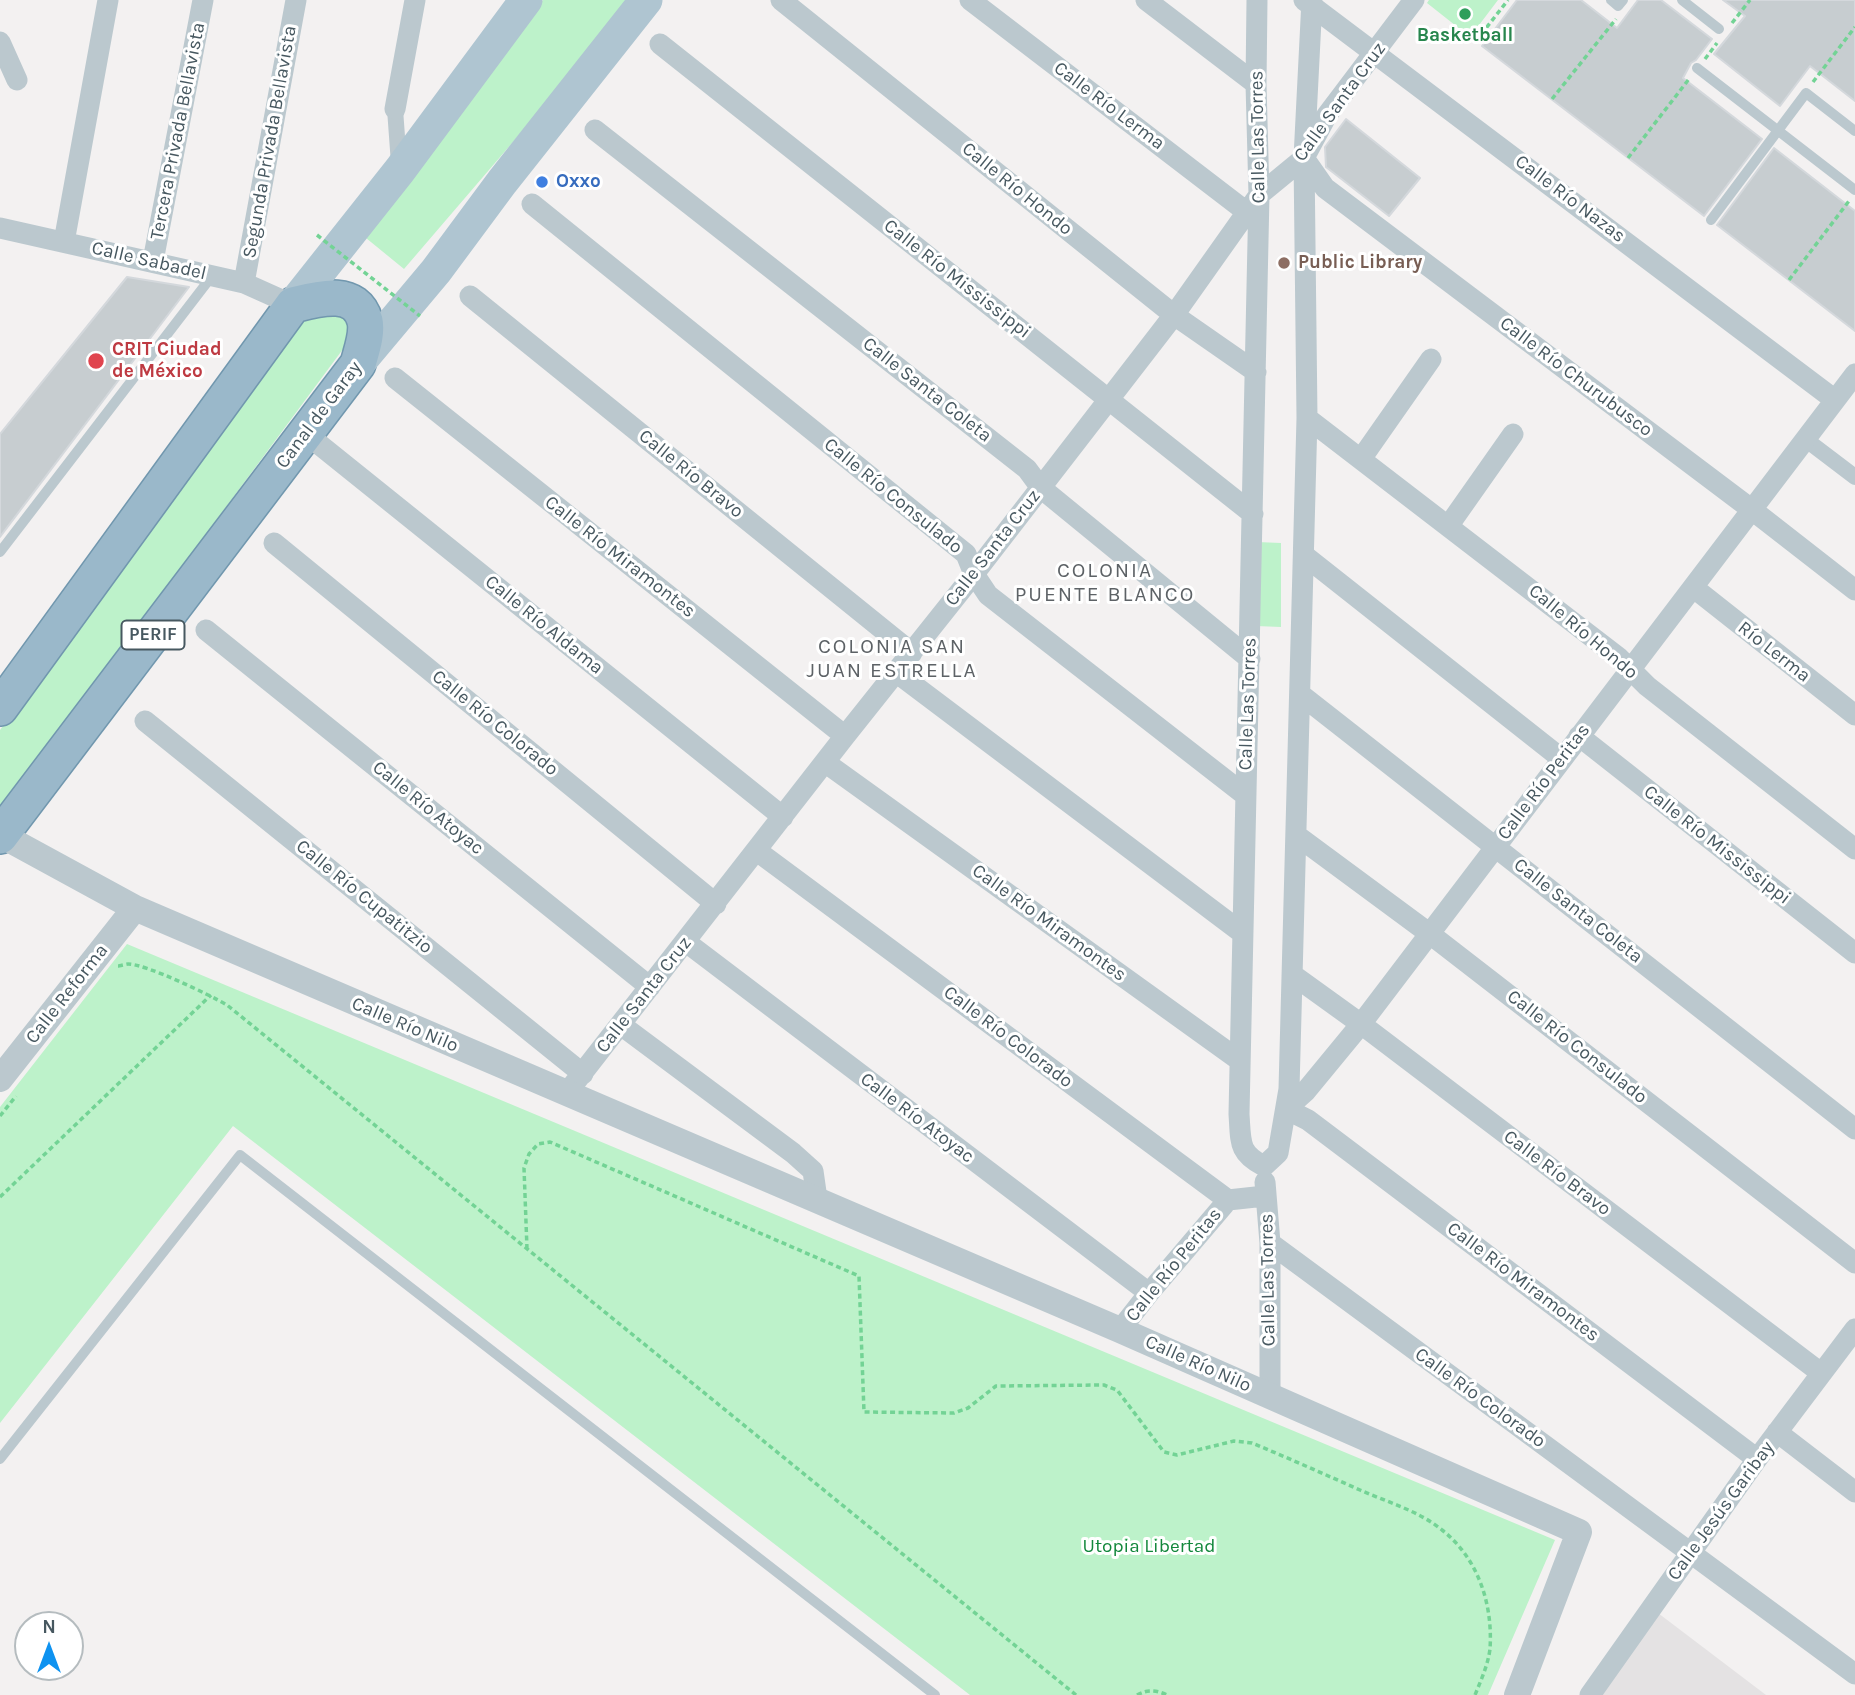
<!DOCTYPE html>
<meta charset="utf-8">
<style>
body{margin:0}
#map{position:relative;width:1855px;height:1695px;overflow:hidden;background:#f3f1f1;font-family:Karla,sans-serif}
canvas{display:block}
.north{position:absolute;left:14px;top:1611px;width:70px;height:70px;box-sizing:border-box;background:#fff;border:2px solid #b5bcbf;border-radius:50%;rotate:0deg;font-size:19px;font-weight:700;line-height:28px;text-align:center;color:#475860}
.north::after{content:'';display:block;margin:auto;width:24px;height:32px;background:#0e92f0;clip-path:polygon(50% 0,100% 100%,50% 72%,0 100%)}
</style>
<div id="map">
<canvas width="1855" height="1695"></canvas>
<div class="north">N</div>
</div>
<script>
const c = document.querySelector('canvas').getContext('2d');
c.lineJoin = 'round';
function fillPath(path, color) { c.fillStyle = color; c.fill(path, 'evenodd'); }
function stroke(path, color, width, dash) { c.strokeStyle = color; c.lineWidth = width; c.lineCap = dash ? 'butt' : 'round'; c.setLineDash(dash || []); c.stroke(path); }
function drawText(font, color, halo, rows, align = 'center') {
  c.font = font + ' Karla,sans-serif'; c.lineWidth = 6; c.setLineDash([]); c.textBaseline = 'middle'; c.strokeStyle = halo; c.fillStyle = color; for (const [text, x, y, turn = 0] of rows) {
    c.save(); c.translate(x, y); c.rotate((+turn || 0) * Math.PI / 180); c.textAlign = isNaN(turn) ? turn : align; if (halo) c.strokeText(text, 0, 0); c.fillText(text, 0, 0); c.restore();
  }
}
fillPath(new Path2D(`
 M1658 1613 1766 1695H1601Z`), '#e4e2e3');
fillPath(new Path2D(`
 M543 0H627L549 100 404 269 366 238 492 60Z
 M1429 0H1498L1470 37 1427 3Z
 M311 309 347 313 353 326 349 341 0 812V730Z
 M1257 542 1281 543V627L1256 626Z
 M127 944 1555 1540 1488 1695H970L233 1126 0 1423V1107Z`), '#bdf2ca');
const building = new Path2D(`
 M1517 0H1581L1617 28 1638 0H1661L1712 39 1696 60 1691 63 1683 78 1762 139 1704 216 1482 46Z
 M1723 0H1855V101L1810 66 1780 106 1714 54 1745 16Z
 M1346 119 1420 178 1389 216 1326 167 1325 147Z
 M1774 148 1855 211V331L1717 225Z
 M127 277 189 287 0 537V434Z`);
fillPath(building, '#c7cdd0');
stroke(building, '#d4d8dc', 2);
const trunk = new Path2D(`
 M0 708 293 305C317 299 356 287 365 321 368 334 361 352 358 364L0 836`);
stroke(trunk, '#7197ae', 38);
stroke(new Path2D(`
 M1732 23 1750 0
 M1476 41 1508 0
 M1705 59 1717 43
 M1813 82 1855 27
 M1552 99 1616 19
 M1628 158 1689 79
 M1789 280 1849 201
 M118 966C119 966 127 964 128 964 146 964 210 995 227 1005L1076 1695
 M0 1116 16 1096
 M0 1197 211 995
 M527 1249 524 1168 529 1154 538 1144 550 1142 859 1276 864 1412 954 1413 968 1408 996 1386 1104 1385 1117 1390 1164 1452 1177 1455 1234 1441 1252 1443C1288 1458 1324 1474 1360 1490 1387 1502 1419 1511 1442 1530 1478 1558 1493 1604 1490 1649 1488 1665 1481 1680 1475 1695
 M1137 1695C1148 1689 1156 1690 1167 1695`), '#73d395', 3.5, [5, 3.5]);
stroke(new Path2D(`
 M1611 0 1618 6 1623 0
 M1682 0 1719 29
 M1697 68 1855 190
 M1711 220 1806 93 1855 131
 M0 552 212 276
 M0 1459 240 1155 935 1695`), '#bbc8ce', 10);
stroke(new Path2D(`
 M395 109 399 164
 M1805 439 1855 477`), '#bbc8ce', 16);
stroke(new Path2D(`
 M781 0 1174 315 1256 372
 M970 0 1248 213
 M1146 0 1256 84
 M1257 0 1256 84 1259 195 1239 1114C1241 1142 1238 1153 1264 1166
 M1304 0 1835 400
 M0 42 17 80
 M660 44 1253 514
 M395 109 415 0
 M595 130 1027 469 1041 488 1250 659
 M1304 158 1325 188 1751 509 1855 590
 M532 204 966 554 974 574 988 595 1245 795
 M0 228 244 283 293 305
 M64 242 108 0
 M153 261 203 0
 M244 283 296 0
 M470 296 912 653
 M395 378 845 736
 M1307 418 1618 657 1647 686 1855 849
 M305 433 783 817
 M1361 459 1431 359
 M1449 525 1513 434
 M274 543 716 904
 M1305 556 1562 759
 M1694 588 1855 715
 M206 630 650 987
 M896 672 1241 932
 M1300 694 1855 1129
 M145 721 583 1074
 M1579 736 1855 953
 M826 763 1239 1060
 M1296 835 1430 934 1855 1263
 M757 851 1228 1200 1265 1196
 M686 942 1149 1293
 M1293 975 1361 1024 1821 1373
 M621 1025 793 1153 813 1171 817 1199
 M566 1094 845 736 974 574 1174 315 1259 195 1304 158 1327 115 1414 0
 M1286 1109 1305 1092 1361 1024 1855 374
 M1286 1109 1308 1120 1757 1459
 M1264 1166 1278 1153 1289 1089 1307 418 1304 158 1312 0
 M1265 1182 1270 1243V1396
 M1270 1243 1855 1674
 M1120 1330 1149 1293 1228 1200
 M1777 1432 1855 1492
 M1590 1695 1757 1459 1855 1329`), '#bbc8ce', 21);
stroke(new Path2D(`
 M1 835 135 908 1120 1330 1579 1532 1517 1695
 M0 1079 135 908`), '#bbc8ce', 26);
stroke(new Path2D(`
 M293 305 400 170 526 0
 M358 364 436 271 502 182 646 0`), '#afc5d1', 33);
stroke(trunk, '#9ab8ca', 35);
stroke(new Path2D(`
 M317 235 420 316`), '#73d395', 3.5, [5, 3.5]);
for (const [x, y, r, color] of [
 [1465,14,7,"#2e9e5b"],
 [542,182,7,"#3f7fe0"],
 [1284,263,7,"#8d6e63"],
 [96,361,9,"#e0444e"]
]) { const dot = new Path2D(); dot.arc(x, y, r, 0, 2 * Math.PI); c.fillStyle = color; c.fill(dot); stroke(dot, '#fff', 2.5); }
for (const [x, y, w] of [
 [153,635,63]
]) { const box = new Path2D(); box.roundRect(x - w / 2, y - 14.5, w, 29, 5); c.fillStyle = '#fff'; c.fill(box); stroke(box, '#475860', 2); }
drawText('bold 18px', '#475860', null, [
 ["PERIF",153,635]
]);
drawText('bold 19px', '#27864d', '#fff', [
 ["Basketball",1465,36]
]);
drawText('19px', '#475860', '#fff', [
 ["Calle Santa Cruz",1340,102,-54],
 ["Calle Río Lerma",1109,106,37],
 ["Tercera Privada Bellavista",178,131,-79],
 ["Calle Las Torres",1258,137,-91],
 ["Segunda Privada Bellavista",270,142,-80],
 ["Calle Río Hondo",1017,189,39],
 ["Calle Río Nazas",1570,199,37],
 ["Calle Sabadel",149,261,13],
 ["Calle Río Mississippi",957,279,38],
 ["Calle Río Churubusco",1576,377,37],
 ["Calle Santa Coleta",927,390,38],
 ["Canal de Garay",319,415,-53],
 ["Calle Río Bravo",691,474,39],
 ["Calle Río Consulado",893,496,39],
 ["Calle Santa Cruz",993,548,-52],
 ["Calle Río Miramontes",620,557,38],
 ["Calle Río Aldama",544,625,39],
 ["Calle Río Hondo",1583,632,40],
 ["Río Lerma",1774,652,38],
 ["Calle Las Torres",1248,704,-88],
 ["Calle Río Colorado",495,723,39],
 ["Calle Río Peritas",1544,782,-53],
 ["Calle Río Atoyac",428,808,39],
 ["Calle Río Mississippi",1717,845,38],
 ["Calle Río Cupatitzio",364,897,39],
 ["Calle Santa Coleta",1578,911,38],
 ["Calle Río Miramontes",1049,923,36],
 ["Calle Reforma",67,994,-52],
 ["Calle Santa Cruz",644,995,-52],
 ["Calle Río Nilo",405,1025,23],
 ["Calle Río Colorado",1008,1037,37],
 ["Calle Río Consulado",1577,1047,38],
 ["Calle Río Atoyac",917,1118,37],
 ["Calle Río Bravo",1557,1173,37],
 ["Calle Río Peritas",1174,1265,-51],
 ["Calle Las Torres",1268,1280,-91],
 ["Calle Río Miramontes",1523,1282,37],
 ["Calle Río Nilo",1198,1364,24],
 ["Calle Río Colorado",1480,1398,36],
 ["Calle Jesús Garibay",1721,1511,-54]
]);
drawText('bold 19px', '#366cbe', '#fff', [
 ["Oxxo",556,182]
], 'left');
drawText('bold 19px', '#785e54', '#fff', [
 ["Public Library",1298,263]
], 'left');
drawText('bold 19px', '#be3a42', '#fff', [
 ["CRIT Ciudad",112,350],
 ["de México",112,372]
], 'left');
drawText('19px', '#12873b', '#fff', [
 ["Utopia Libertad",1149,1547]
]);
c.letterSpacing = '2px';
drawText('21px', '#5d6266', '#fff', [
 ["COLONIA",1105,571],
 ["PUENTE BLANCO",1105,595],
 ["COLONIA SAN",892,647],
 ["JUAN ESTRELLA",892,671]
]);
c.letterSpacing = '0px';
</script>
